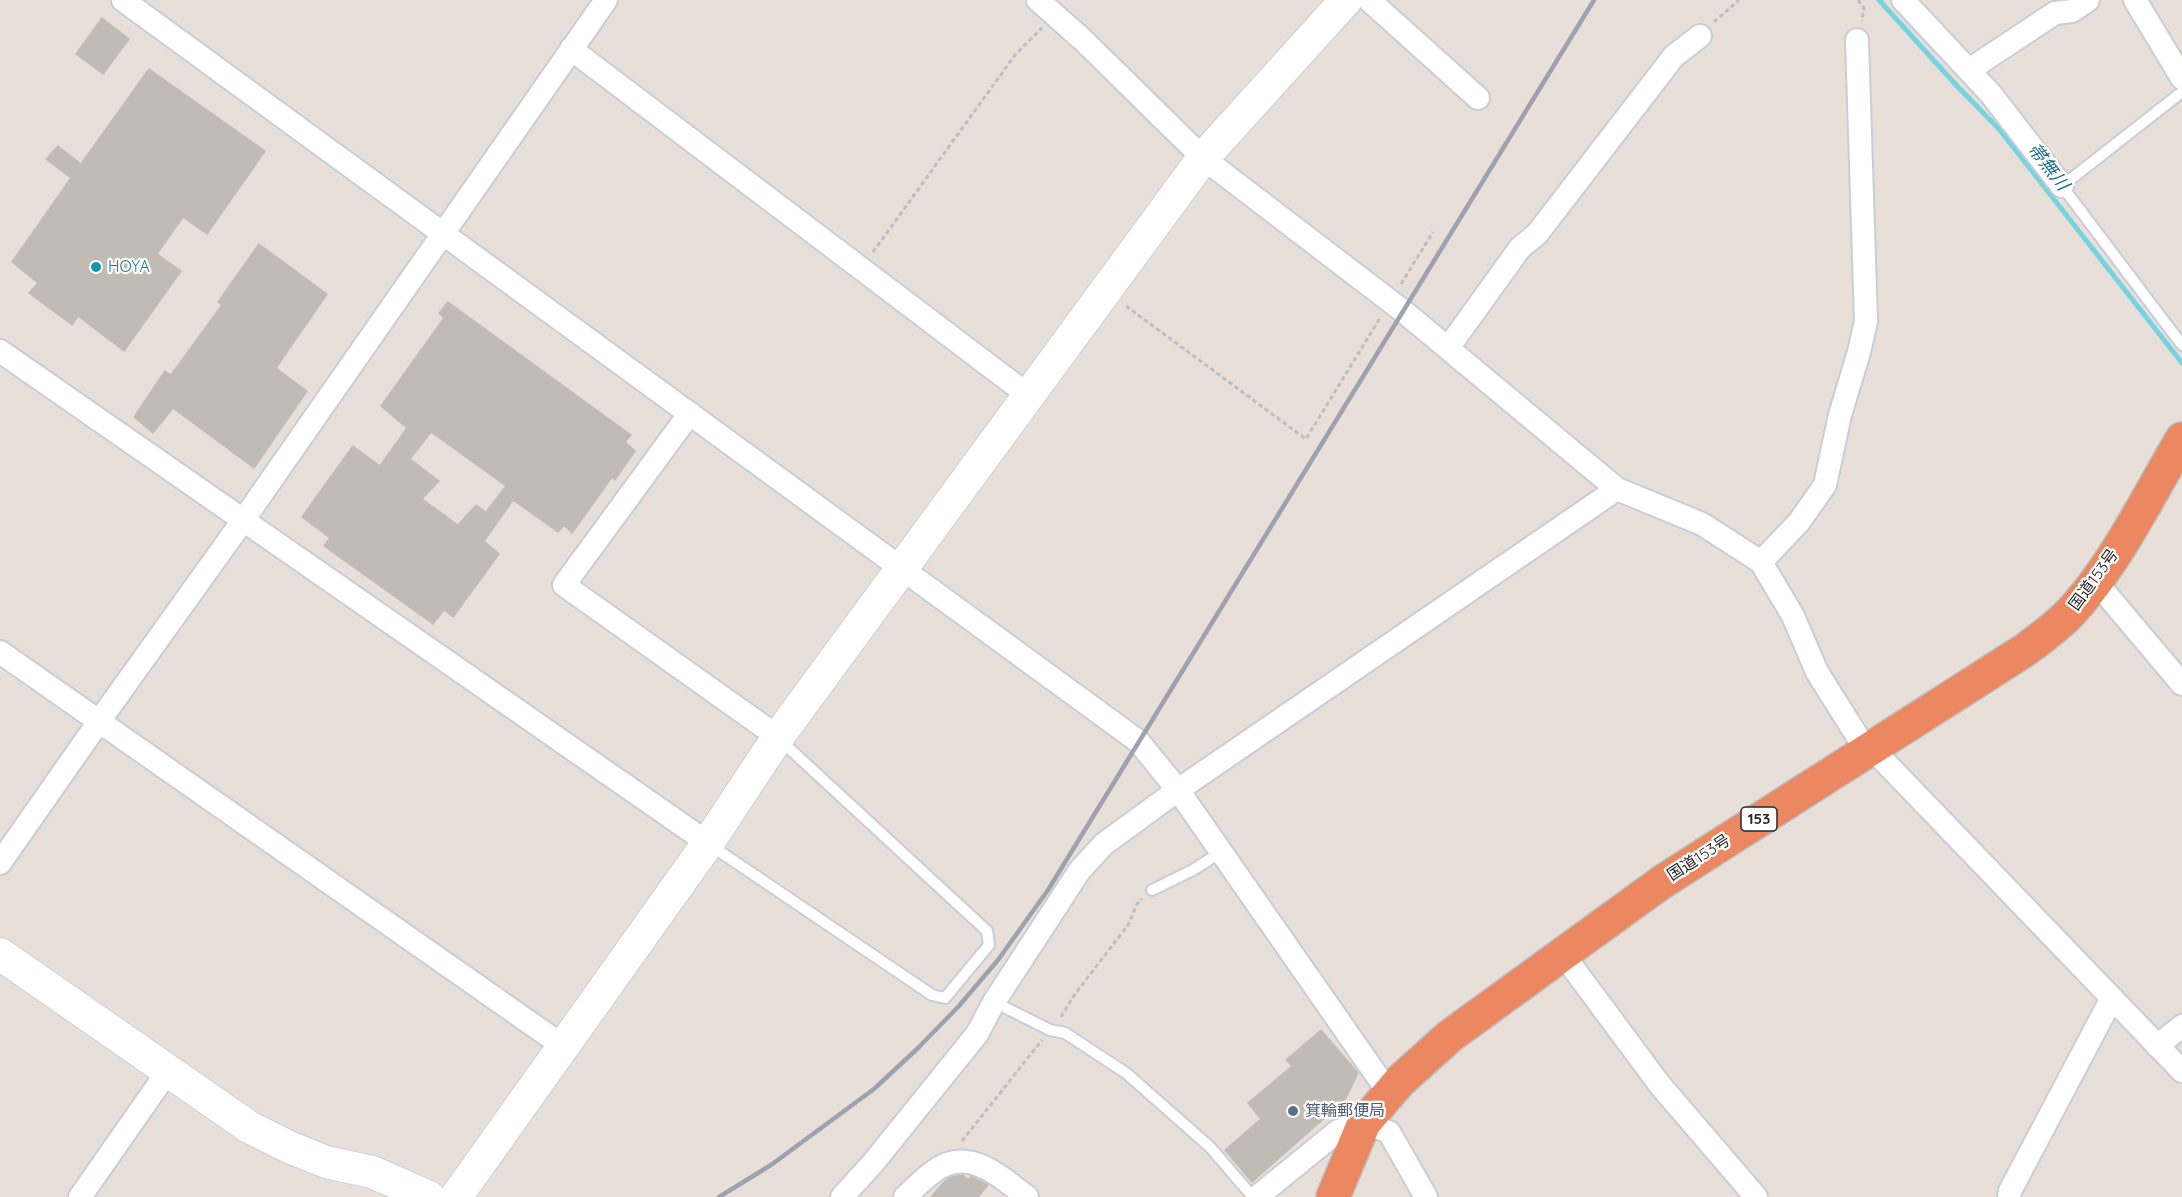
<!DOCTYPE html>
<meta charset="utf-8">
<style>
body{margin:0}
canvas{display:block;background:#e8dfd9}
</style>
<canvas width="2182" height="1197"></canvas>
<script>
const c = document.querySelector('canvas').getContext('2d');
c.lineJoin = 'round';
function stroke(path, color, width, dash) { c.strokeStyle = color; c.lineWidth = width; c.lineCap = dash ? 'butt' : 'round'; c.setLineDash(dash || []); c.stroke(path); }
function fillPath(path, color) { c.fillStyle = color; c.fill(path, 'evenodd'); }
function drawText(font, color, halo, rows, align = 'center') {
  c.font = font + ' Quicksand,"Noto Sans JP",sans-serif'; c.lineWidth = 4.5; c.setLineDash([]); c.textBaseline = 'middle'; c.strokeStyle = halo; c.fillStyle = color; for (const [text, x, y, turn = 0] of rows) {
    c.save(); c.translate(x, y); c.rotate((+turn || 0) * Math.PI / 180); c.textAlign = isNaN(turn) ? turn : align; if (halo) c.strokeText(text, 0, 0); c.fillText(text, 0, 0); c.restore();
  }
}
stroke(new Path2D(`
 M1879 0 1957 86 1999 129 2182 363`), '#76d4e0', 5);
const building = new Path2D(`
 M102 18 129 39 103 74 76 54Z
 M149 69 265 151 207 234 183 217 157 254 181 271 124 351 78 316 72 325 29 293 38 283 12 262 71 178 46 159 58 146 81 164Z
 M259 244 327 294 276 368 307 391 254 468 173 408 153 433 134 417 165 371 171 375 222 305 218 302Z
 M448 302 631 435 625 442 635 451 615 480 612 477 572 533 564 525 558 532 513 500 484 541 499 554 453 617 444 610 433 624 324 546 330 538 302 517 353 446 380 466 407 428 381 406 444 318 439 313ZM431 432 506 486 486 512 476 505 458 525 422 499 439 481 410 459Z
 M1321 1030 1358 1073 1345 1100 1252 1182 1225 1150 1261 1119 1248 1103 1292 1066 1286 1060Z
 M963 1175 968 1180 971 1177 988 1185 978 1197H931L945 1181 951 1177Z`);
fillPath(building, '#c0bbb5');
stroke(building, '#c2bbb4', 1.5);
const lane = new Path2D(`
 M2182 92 2062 186 2182 345
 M710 845 932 995 945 998 989 945 987 931 779 739
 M1152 890 1193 870 1221 852
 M994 1002 1050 1030 1065 1033 1126 1073 1210 1147 1253 1197`);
const street = new Path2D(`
 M123 0 1138 741 1178 790 1389 1093
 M1038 0 1083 40 1203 158 1403 311 1617 489 1702 524 1761 562 1793 616 1817 672 1866 750 1882 759 2182 1071
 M1369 0 1478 98
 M1903 0 1990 93 2062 186
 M2135 0 2182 78
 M571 49 1028 395
 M1969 70 2055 13 2072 11 2088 0
 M1448 348 1520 248 1537 234 1674 56 1700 36
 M0 351 708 843
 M690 413 564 585 778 737
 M1761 562 1799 522 1825 485 1840 415 1859 352 1866 321 1857 40
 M2096 582 2182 684
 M0 652 563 1046
 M0 863 100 720 244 519 606 0
 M1562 953 1660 1085 1756 1197
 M2157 1046 2182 1026
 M80 1197 168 1071
 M842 1197 873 1163 977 1034 994 1002 1080 870 1104 844 1178 790 1617 489
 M905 1197C914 1189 923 1179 933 1172 968 1145 999 1176 1027 1197
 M1257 1197 1338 1131 1364 1123 1389 1132 1426 1197
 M2009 1197 2010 1191 2112 998`);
const secondary = new Path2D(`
 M0 954 249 1127 289 1147 326 1162 372 1172 429 1197
 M456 1197 708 843 778 737 1203 158 1346 0`);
const highway = new Path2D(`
 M1333 1197 1364 1123 1400 1081 1450 1036 1662 882 2025 650C2040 639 2055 628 2068 615 2113 569 2149 495 2182 439`);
stroke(lane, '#c8cdd7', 14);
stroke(street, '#c8cdd7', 26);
stroke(secondary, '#c8cdd7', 34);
stroke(highway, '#bebebe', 36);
stroke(new Path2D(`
 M1858 0 1864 8 1862 21
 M1714 22 1739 0
 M873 252 1015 55 1042 28
 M1401 284 1433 232
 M1126 306 1306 439 1380 318
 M1061 1017 1075 994 1128 925 1137 904 1142 899
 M962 1141 1042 1040`), '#bebebe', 3, [4.5, 3]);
stroke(lane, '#fff', 10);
stroke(street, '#fff', 22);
stroke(secondary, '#fff', 32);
stroke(highway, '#eb8861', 33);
stroke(new Path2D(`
 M719 1197 771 1165 874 1089 917 1049 958 1007 998 960 1048 890 1594 0`), '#9da2af', 4.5);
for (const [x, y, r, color] of [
 [96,267,6,"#0f9aa8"],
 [1293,1111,6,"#5c6f8a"]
]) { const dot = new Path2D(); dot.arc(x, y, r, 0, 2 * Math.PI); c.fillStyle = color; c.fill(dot); stroke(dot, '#fff', 2); }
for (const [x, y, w] of [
 [1759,819,36]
]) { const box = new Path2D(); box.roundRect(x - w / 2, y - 12, w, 24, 4.5); c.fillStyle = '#fff'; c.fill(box); stroke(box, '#262626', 1.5); }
drawText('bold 15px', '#262626', null, [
 ["153",1759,819]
]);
drawText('16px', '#0d838f', '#fff', [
 ["HOYA",108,267]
], 'left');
drawText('16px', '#262626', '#fff', [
 ["国道153号",2094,580,-54],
 ["国道153号",1699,858,-33]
]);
drawText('16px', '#4e5e75', '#fff', [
 ["箕輪郵便局",1305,1111]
], 'left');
drawText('italic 18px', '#1b7186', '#fff', [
 ["帯無川",2048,167,52]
]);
</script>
